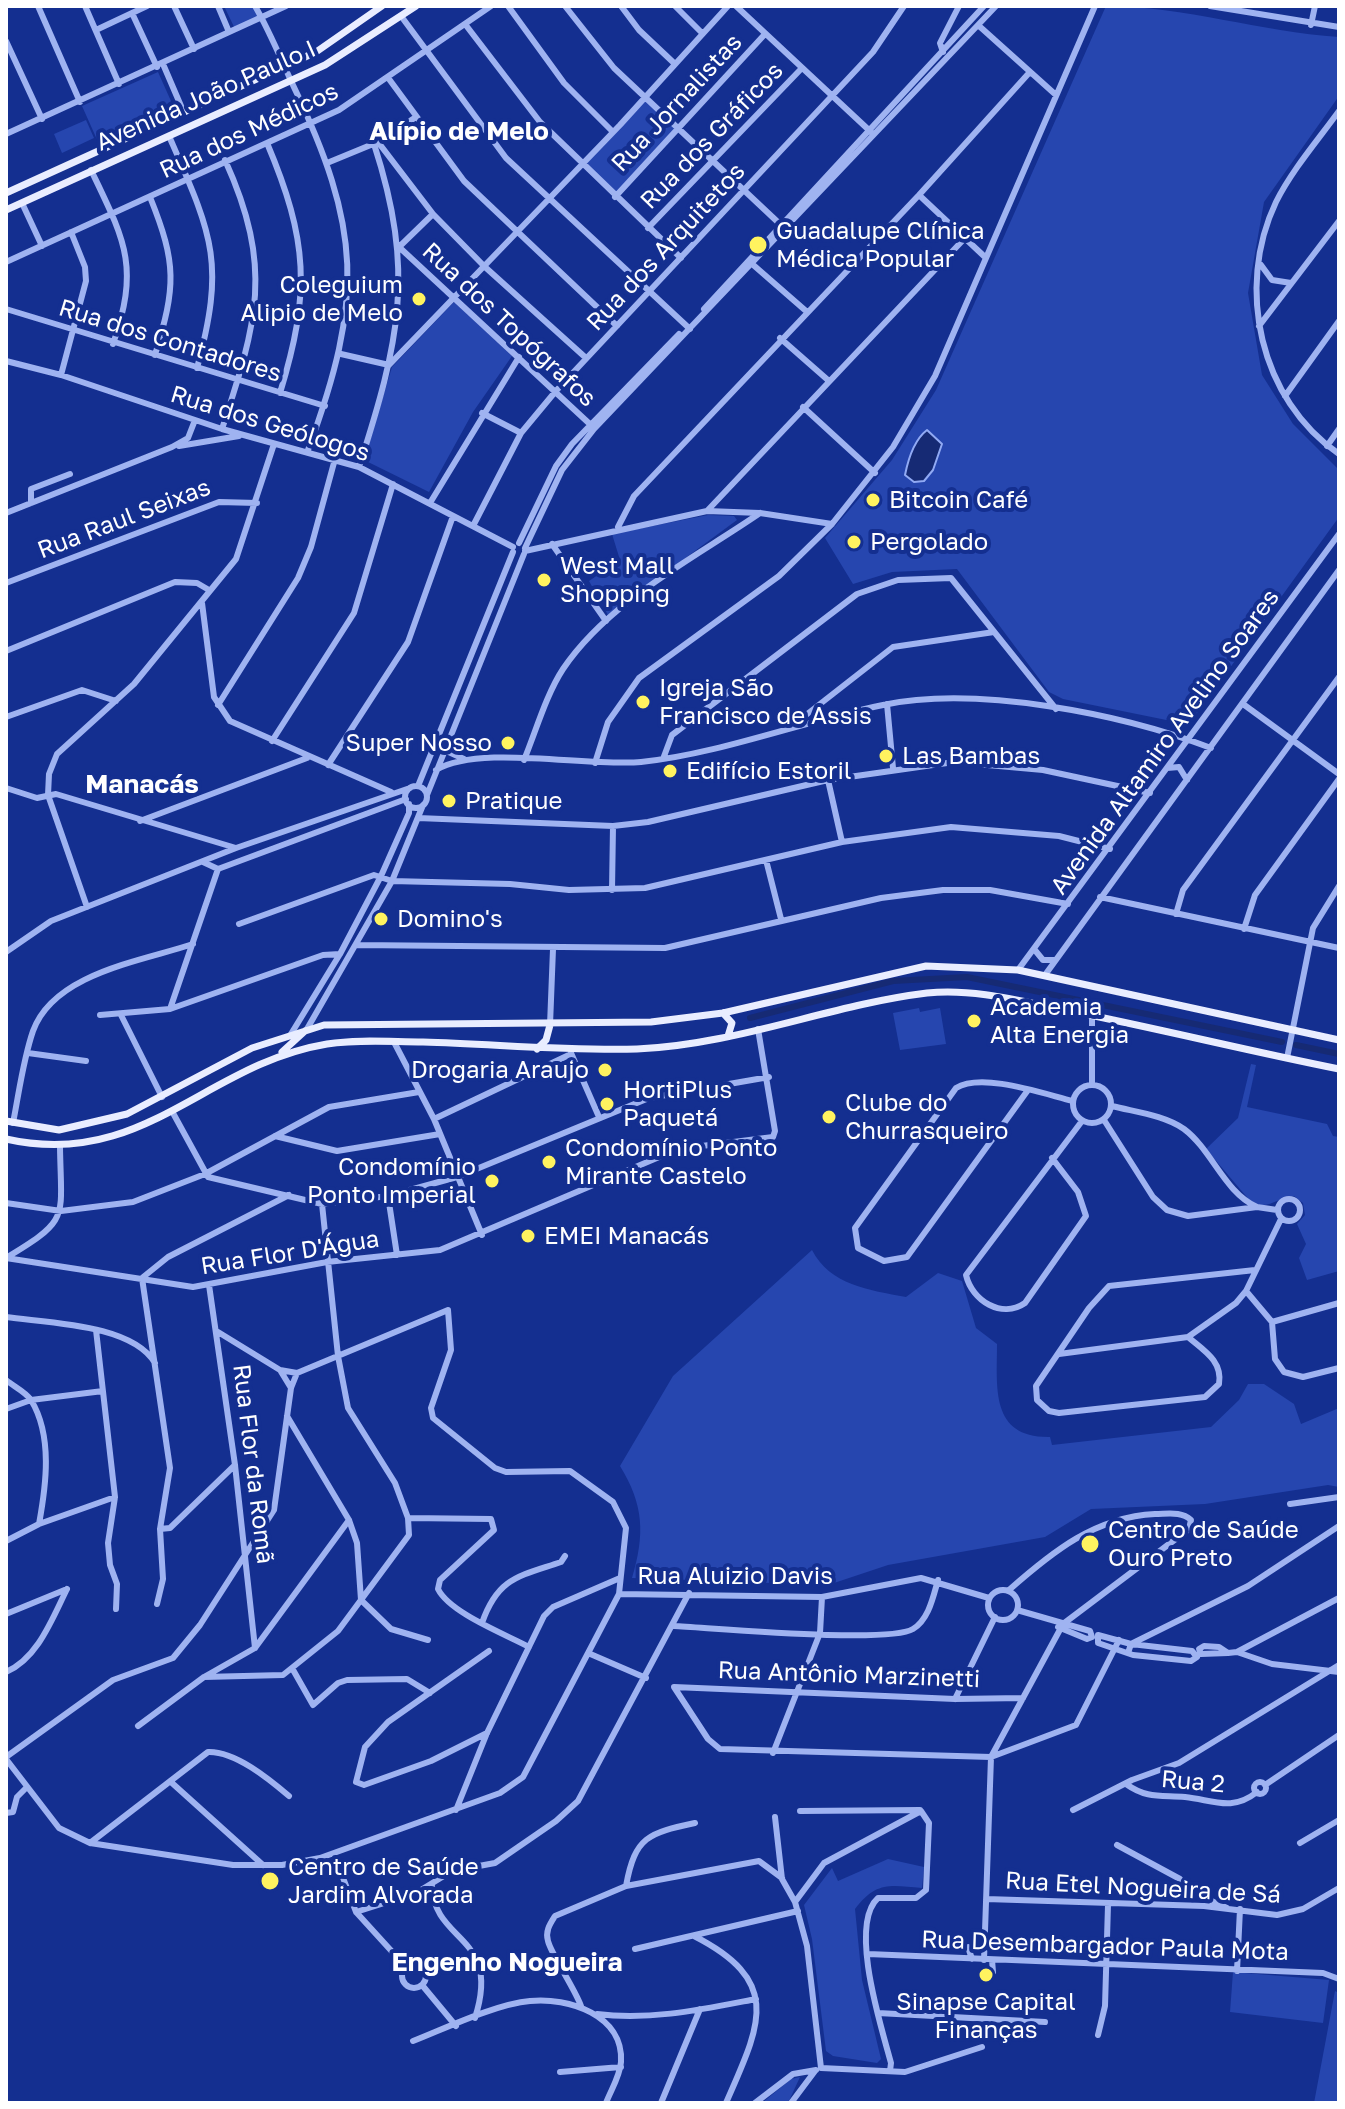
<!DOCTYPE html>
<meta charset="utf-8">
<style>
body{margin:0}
#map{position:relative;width:1345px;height:2109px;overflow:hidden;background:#142f90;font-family:"Golos Text",sans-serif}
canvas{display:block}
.frame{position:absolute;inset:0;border:8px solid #fff;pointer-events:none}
</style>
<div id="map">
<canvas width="1345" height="2109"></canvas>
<div class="frame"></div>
</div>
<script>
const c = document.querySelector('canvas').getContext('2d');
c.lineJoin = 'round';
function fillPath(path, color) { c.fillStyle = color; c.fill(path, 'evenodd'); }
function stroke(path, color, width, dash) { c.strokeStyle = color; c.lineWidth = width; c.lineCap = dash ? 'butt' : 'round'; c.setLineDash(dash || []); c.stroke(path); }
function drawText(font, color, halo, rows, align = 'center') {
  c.font = font + ' "Golos Text",sans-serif'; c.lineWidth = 8; c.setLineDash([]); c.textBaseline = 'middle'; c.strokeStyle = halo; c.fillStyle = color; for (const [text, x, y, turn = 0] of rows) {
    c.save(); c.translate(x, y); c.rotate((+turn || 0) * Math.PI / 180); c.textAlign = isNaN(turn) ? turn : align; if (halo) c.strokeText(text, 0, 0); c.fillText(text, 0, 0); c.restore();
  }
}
fillPath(new Path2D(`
 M224 6H252L262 19 236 31Z
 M1106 6C1185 6 1260 32 1339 37V96L1264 202 1248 293 1262 375 1293 424 1339 470V517L1190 723 1186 724 1063 699 1049 692 957 569 892 572 853 584 825 538 892 460 936 390Z
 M158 72 175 110 99 144 82 106Z
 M644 98 675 128 615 197 583 165Z
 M86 120 94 138 62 153 54 134Z
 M454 302 512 356 473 412 429 492 364 460 392 367Z
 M708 515 734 516 737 520 608 615 589 581 620 560 612 534Z
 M919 1008 920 1012 940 1008 946 1044 900 1050 893 1013Z
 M1251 1064 1256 1065 1247 1107 1327 1124 1333 1136 1339 1137V1271L1307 1280 1299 1258 1306 1244 1297 1224 1305 1215 1303 1203 1294 1196C1278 1197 1268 1211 1251 1202L1206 1149 1238 1118Z
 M812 1250C830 1285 869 1290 906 1297L938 1273 962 1281 976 1328 997 1344C997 1388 990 1438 1050 1437L1052 1445 1211 1427 1239 1400 1248 1384H1264L1294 1404 1301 1424 1339 1408V1487L1328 1485 1205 1504 1091 1509 1045 1537 888 1565 828 1585 632 1578C645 1534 644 1505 620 1466L673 1376Z
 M888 1859 924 1867 922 1888C890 1885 876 1881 855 1909L862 1980 881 2059 877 2063 833 2056 826 2051 812 1939 804 1905 832 1868 838 1881Z
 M1233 1972 1329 1980 1323 2023 1230 2012Z
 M1335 1991 1339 1993V2103H1314Z
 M800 2077 788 2103H762L791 2079Z`), '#2646af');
const water = new Path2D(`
 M927 430 942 444 933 470 924 481 914 482 905 475C908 460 914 440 927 430Z`);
fillPath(water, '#162a74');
stroke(water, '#91aaf4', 2);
stroke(new Path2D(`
 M750 1018 893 981 967 977 1282 1042
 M1296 1045 1339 1054`), '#162a74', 6);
stroke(new Path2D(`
 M38 6 80 102
 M85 6 119 84
 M174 6 194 49
 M218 6 229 32
 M255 6C269 30 280 57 292 83 362 229 364 298 308 450
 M508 6 564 83 613 132
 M565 6 614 68 782 226
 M621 6 639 30 675 64
 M675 6 702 33
 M736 6 871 132
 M1210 6 1339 27
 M132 13 157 67
 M401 16 506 158 690 329
 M465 24 540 122 681 258
 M978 25 1056 95
 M1311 25 1315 6
 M96 30 147 6
 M6 41 42 119
 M943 52 940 43 959 6
 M163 64 184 113
 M389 79 464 181 617 326
 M1339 111C1318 140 1292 170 1276 202 1235 288 1260 400 1339 454
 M6 134 286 6
 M169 136C212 235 226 261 197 368
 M378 142 433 214 485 267 586 358
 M267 143C308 240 311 292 280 393
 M327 163 378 142 416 117
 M91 170C125 241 140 266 113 344
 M919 195 986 258
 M150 197C177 264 176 286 155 355
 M615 197 765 34
 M22 203 42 246
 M648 228 801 69
 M399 247 593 427
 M399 247 433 214
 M6 262 339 110 491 6
 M751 263 806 311
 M1261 265 1272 280 1291 283
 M6 309 325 406
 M704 309 984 6
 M1259 326 1339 221
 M780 338 829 381
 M341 354 389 365
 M6 361 61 375 222 429 359 467 513 547
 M389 365 620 125 728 6
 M61 375 86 281 85 267 71 232
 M1285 396 1339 321
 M803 407 875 473
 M482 413 521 433
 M222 429C257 322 274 268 225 160
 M179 446 239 436
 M1327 446 1339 429
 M359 467C399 342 416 273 374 144
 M31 503V489L70 474
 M430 503 519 357
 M707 511 964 239
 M6 513 172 447 188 438 195 420
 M473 526 521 433 555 392 873 52 904 6
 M618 527 634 496 919 195 1029 73
 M519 543 556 466 572 444 679 334
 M552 544 606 621
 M525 548 562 470 594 429 996 6
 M525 551 707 511 760 513 832 524
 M6 583 219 502 257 503
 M202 603 214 697 230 721 391 792
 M6 651 175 582 197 583 209 590
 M887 704 893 768
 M1243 704 1339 774
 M218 705 298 578 311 547 335 459
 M6 717 82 690 116 701
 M797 722 893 647 994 632
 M272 741 354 613 393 484
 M442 749 464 759
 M663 759 672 735 857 594 898 580 951 578 1056 709
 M524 760C536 731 546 695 563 669 609 601 693 559 760 513
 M595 763 608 722 639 678 779 576 832 524 893 447 935 376 1095 6
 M328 765 408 642 453 516
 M1167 768 1179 767 1187 780
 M436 770C479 744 587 767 641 762 719 754 804 721 883 705 977 685 1122 714 1211 748
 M828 780 842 842
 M418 786 513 552
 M405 797a11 11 0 1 1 22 0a11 11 0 1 1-22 0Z
 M6 788 37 798 56 794 236 848
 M427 795 524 554
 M418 818 613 826 648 822 828 780 954 762 1043 770 1150 793
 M140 821 307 758
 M766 860 781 919
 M203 862 218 869 406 799
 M612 890 613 826
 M1100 897 1339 948
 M87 907 48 795 49 774 57 754 134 684 236 559 274 444
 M1176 914 1183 890 1339 677
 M239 924 374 875 392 881 510 884 569 890 645 888 842 842 951 827 1059 836 1110 849
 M1244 929 1255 895 1339 779
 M356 945 665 948 881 898 943 890H990L1068 904
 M1034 949 1043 960H1055
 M6 952 51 921 236 848 410 788
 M1018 970 1339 534
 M1045 975 1339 570
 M170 1009 218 869
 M100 1015 170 1009 323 955 340 954
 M121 1015 162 1097
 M550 1025 553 949
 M307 1029 392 881 423 805
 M291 1034 340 954 381 876 409 813V804
 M394 1042 434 1119 482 1235
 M28 1053 86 1061
 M571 1053 599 1117
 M1287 1058 1313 928 1339 886
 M1073 1104a19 19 0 1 1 38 0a19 19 0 1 1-38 0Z
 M1092 1085V1015
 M1028 1090 907 1257 884 1261 858 1248 855 1228 956 1088C982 1072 1044 1094 1073 1101
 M1112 1106C1135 1112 1164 1115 1184 1129 1212 1150 1224 1192 1257 1207
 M173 1113 208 1177 322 1204 388 1196 457 1177 649 1098 769 1077
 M434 1119 571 1054
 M1104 1120 1153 1197 1167 1210 1188 1216 1257 1207 1277 1210
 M13 1123C19 1093 23 1060 33 1031 54 973 142 961 193 944
 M275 1136 337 1151 440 1134
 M1052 1158 1078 1192 1086 1216 1025 1303C1002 1319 972 1301 966 1275L1082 1121
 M388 1196 397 1255
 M1278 1210a11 11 0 1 1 22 0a11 11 0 1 1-22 0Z
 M6 1203 61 1211 133 1202 205 1174 329 1107 419 1092
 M6 1258 193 1287 327 1262 440 1250 678 1149 773 1137 775 1131 758 1029
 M6 1258C71 1219 61 1219 60 1147
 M209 1285 235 1465 255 1648
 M1246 1291 1272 1322 1275 1359 1284 1372 1303 1377 1339 1368
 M6 1317C48 1323 132 1324 155 1363
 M1272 1322 1339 1303
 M96 1330 115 1497 108 1543 110 1565 117 1584 116 1609
 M218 1332 280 1370 291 1388
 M1188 1337C1203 1350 1223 1361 1219 1384L1205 1397 1059 1413 1049 1411 1037 1400 1036 1386 1089 1308 1109 1286 1255 1270
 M1059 1354 1188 1337 1236 1303 1246 1291 1281 1219
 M6 1380C13 1386 26 1392 31 1400 53 1436 46 1486 39 1524
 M6 1409 31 1400 103 1391
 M287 1416 349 1520 357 1543 361 1600 391 1629 428 1640
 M1290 1504 1339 1497
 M408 1518 491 1519 494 1530 440 1580 438 1589C450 1613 505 1634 529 1647
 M160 1529 170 1528 235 1465
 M6 1541 39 1524 115 1497
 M988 1605a15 15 0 1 1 30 0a15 15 0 1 1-30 0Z
 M619 1594 822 1597 921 1578 989 1598
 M157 1604 163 1579 160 1529 170 1468 142 1278 168 1257 289 1195
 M1017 1610 1090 1631 1092 1637
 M6 1614 67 1589
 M482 1623C498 1577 520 1576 561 1562L565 1556
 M674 1626C714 1628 888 1644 913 1629 929 1619 933 1597 938 1580
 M1058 1627 1087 1639 1092 1637
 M1098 1635 1131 1644 1192 1651 1197 1657 1191 1661 1133 1655 1098 1643Z
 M1204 1646 1219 1647 1228 1653 1201 1654 1199 1649Z
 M1237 1652 1339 1598
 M588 1653 646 1678
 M1128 1653 1131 1644 1248 1586 1339 1526
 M1228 1653 1237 1652 1272 1664 1339 1672
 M292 1668 313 1705 338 1683 347 1680 407 1679 430 1693
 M6 1672C38 1658 52 1619 67 1589
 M204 1677 283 1675 338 1631 409 1535 408 1518 395 1483 348 1408 338 1356 322 1204
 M1023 1698 955 1699 674 1687 708 1739 720 1749 991 1757 1076 1725 1119 1640
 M955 1699 995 1617
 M138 1726 204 1677 255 1648 349 1520
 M487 1733 431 1761 364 1785 356 1782 365 1747 388 1722 489 1651
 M773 1753 820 1633 822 1597
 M6 1757 113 1680 173 1658 200 1625 274 1510 291 1388 297 1373
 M6 1759 59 1828 90 1843 233 1865H282L320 1858 500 1793 523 1777 619 1594 626 1528 613 1502 570 1471 506 1472 495 1468 433 1418 431 1408 451 1350 448 1310 297 1373 280 1370
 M1254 1788a6 6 0 1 1 12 0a6 6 0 1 1-12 0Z
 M172 1783 263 1865
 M1126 1784C1147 1799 1161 1795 1185 1797 1213 1800 1232 1812 1257 1792
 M1265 1785 1339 1735
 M456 1810 487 1733 544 1616 553 1607 620 1578
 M1073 1810 1132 1780 1179 1763 1339 1665
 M800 1811 920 1810
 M6 1813 13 1812 17 1797 26 1788
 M775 1817 782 1879 795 1902 807 1946 821 2068
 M90 1843 208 1752C235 1751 269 1779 289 1796
 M1300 1843 1339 1820
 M1117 1845 1180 1879 1194 1893 1227 1908
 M334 1854 356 1912 406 1967
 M432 1886C434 1944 502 1934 475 2018
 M626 1886 759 1861 782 1878
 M986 1899 1204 1906 1277 1915 1303 1909 1339 1888
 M795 1902 824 1863 921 1811
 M356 1912 416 1893 452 1871 495 1863 556 1821 578 1801 689 1593
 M694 1936C784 1982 760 2025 726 2103
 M968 1947 972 1959
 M635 1949 798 1911
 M868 1954 1323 1973 1339 1979
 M984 1960 991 1757 1063 1624 1189 1529 1191 1520C1181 1511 1168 1514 1155 1514 1095 1517 1052 1552 1009 1590
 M992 1960 993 1972
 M402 1976a12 12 0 1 1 24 0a12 12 0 1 1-24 0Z
 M1237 1971 1240 1909
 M422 1985 456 2026
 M581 2006C574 1987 551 1954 548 1941 545 1931 550 1924 555 1916L626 1886C635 1836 649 1833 695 1823
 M878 2013 1045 2022
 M597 2014C650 2021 704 2009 756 1999
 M1098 2035 1105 2006 1108 1905
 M413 2041C446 2028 496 2004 530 2001 568 1997 624 2015 621 2062 620 2076 611 2090 606 2103
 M821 2068 905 2072 982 2047
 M890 2071 891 2063C882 2029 848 1925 878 1898H916L926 1890 929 1823 921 1811
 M560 2072 621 2067
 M661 2103 700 2009
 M755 2103 793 2074 816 2070
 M791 2103 815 2071`), '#9fb3f1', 6);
stroke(new Path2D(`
 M6 193 316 52 382 6
 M6 210 325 65 416 6
 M723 1013 732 1023 728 1036
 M537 1049 546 1040 550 1025
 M282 1052 305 1031
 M6 1121 59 1130 127 1114 252 1048 324 1025 651 1022 723 1013 926 966 1018 970 1339 1040
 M6 1139C143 1170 205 1064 327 1044 359 1039 392 1042 423 1042 495 1044 565 1051 637 1049 736 1045 829 1005 927 993 975 988 1024 1002 1070 1011 1160 1029 1249 1051 1339 1069`), '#e9edff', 7);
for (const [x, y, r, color] of [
 [758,245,10,"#fff35f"],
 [419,299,8,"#fff35f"],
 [873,500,8,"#fff35f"],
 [854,542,8,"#fff35f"],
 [544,580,8,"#fff35f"],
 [643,702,8,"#fff35f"],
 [508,743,8,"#fff35f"],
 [886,756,8,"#fff35f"],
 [670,771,8,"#fff35f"],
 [449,801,8,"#fff35f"],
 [381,919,8,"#fff35f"],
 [974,1021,8,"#fff35f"],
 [605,1070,8,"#fff35f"],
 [607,1104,8,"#fff35f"],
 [829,1117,8,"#fff35f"],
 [549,1162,8,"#fff35f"],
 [492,1181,8,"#fff35f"],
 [528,1236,8,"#fff35f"],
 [1090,1544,10,"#fff35f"],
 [270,1881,10,"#fff35f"],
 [986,1975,8,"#fff35f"]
]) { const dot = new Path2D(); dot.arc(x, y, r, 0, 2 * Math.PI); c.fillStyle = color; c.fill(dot); stroke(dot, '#142f90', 3); }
drawText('24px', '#fff', '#142f90', [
 ["Avenida João Paulo I",206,96,-24],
 ["Rua Jornalistas",677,103,-47],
 ["Rua dos Médicos",249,131,-25],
 ["Rua dos Gráficos",712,136,-46],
 ["Rua dos Arquitetos",666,247,-47],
 ["Rua dos Topógrafos",509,325,43],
 ["Rua dos Contadores",170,341,17],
 ["Rua dos Geólogos",270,424,17],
 ["Rua Raul Seixas",124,519,-21],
 ["Avenida Altamiro Avelino Soares",1165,742,-54],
 ["Rua Flor D'Água",290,1253,-9],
 ["Rua Flor da Romã",253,1464,83],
 ["Rua Aluizio Davis",735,1576],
 ["Rua Antônio Marzinetti",849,1675,2],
 ["Rua 2",1193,1782,5],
 ["Rua Etel Nogueira de Sá",1143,1888,3],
 ["Rua Desembargador Paula Mota",1105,1946,2]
]);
drawText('24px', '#fff', '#142f90', [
 ["Guadalupe Clínica",776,231],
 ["Médica Popular",776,259],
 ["Coleguium",403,285,"right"],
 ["Alipio de Melo",403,313,"right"],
 ["Bitcoin Café",889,500],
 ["Pergolado",870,542],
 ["West Mall",560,566],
 ["Shopping",560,594],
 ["Igreja São",659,688],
 ["Francisco de Assis",659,716],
 ["Super Nosso",492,743,"right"],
 ["Las Bambas",902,756],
 ["Edifício Estoril",686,771],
 ["Pratique",465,801],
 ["Domino's",397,919],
 ["Academia",990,1007],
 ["Alta Energia",990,1035],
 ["Drogaria Araujo",589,1070,"right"],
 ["HortiPlus",623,1090],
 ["Paquetá",623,1118],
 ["Clube do",845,1103],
 ["Churrasqueiro",845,1131],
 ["Condomínio Ponto",565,1148],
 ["Mirante Castelo",565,1176],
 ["Condomínio",476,1167,"right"],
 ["Ponto Imperial",476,1195,"right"],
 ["EMEI Manacás",544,1236],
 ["Centro de Saúde",1108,1530],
 ["Ouro Preto",1108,1558],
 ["Centro de Saúde",288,1867],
 ["Jardim Alvorada",288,1895],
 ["Sinapse Capital",986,2002,"center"],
 ["Finanças",986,2030,"center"]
], 'left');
drawText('bold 26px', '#fff', '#142f90', [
 ["Alípio de Melo",459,132],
 ["Manacás",142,785],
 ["Engenho Nogueira",507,1963]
]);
</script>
